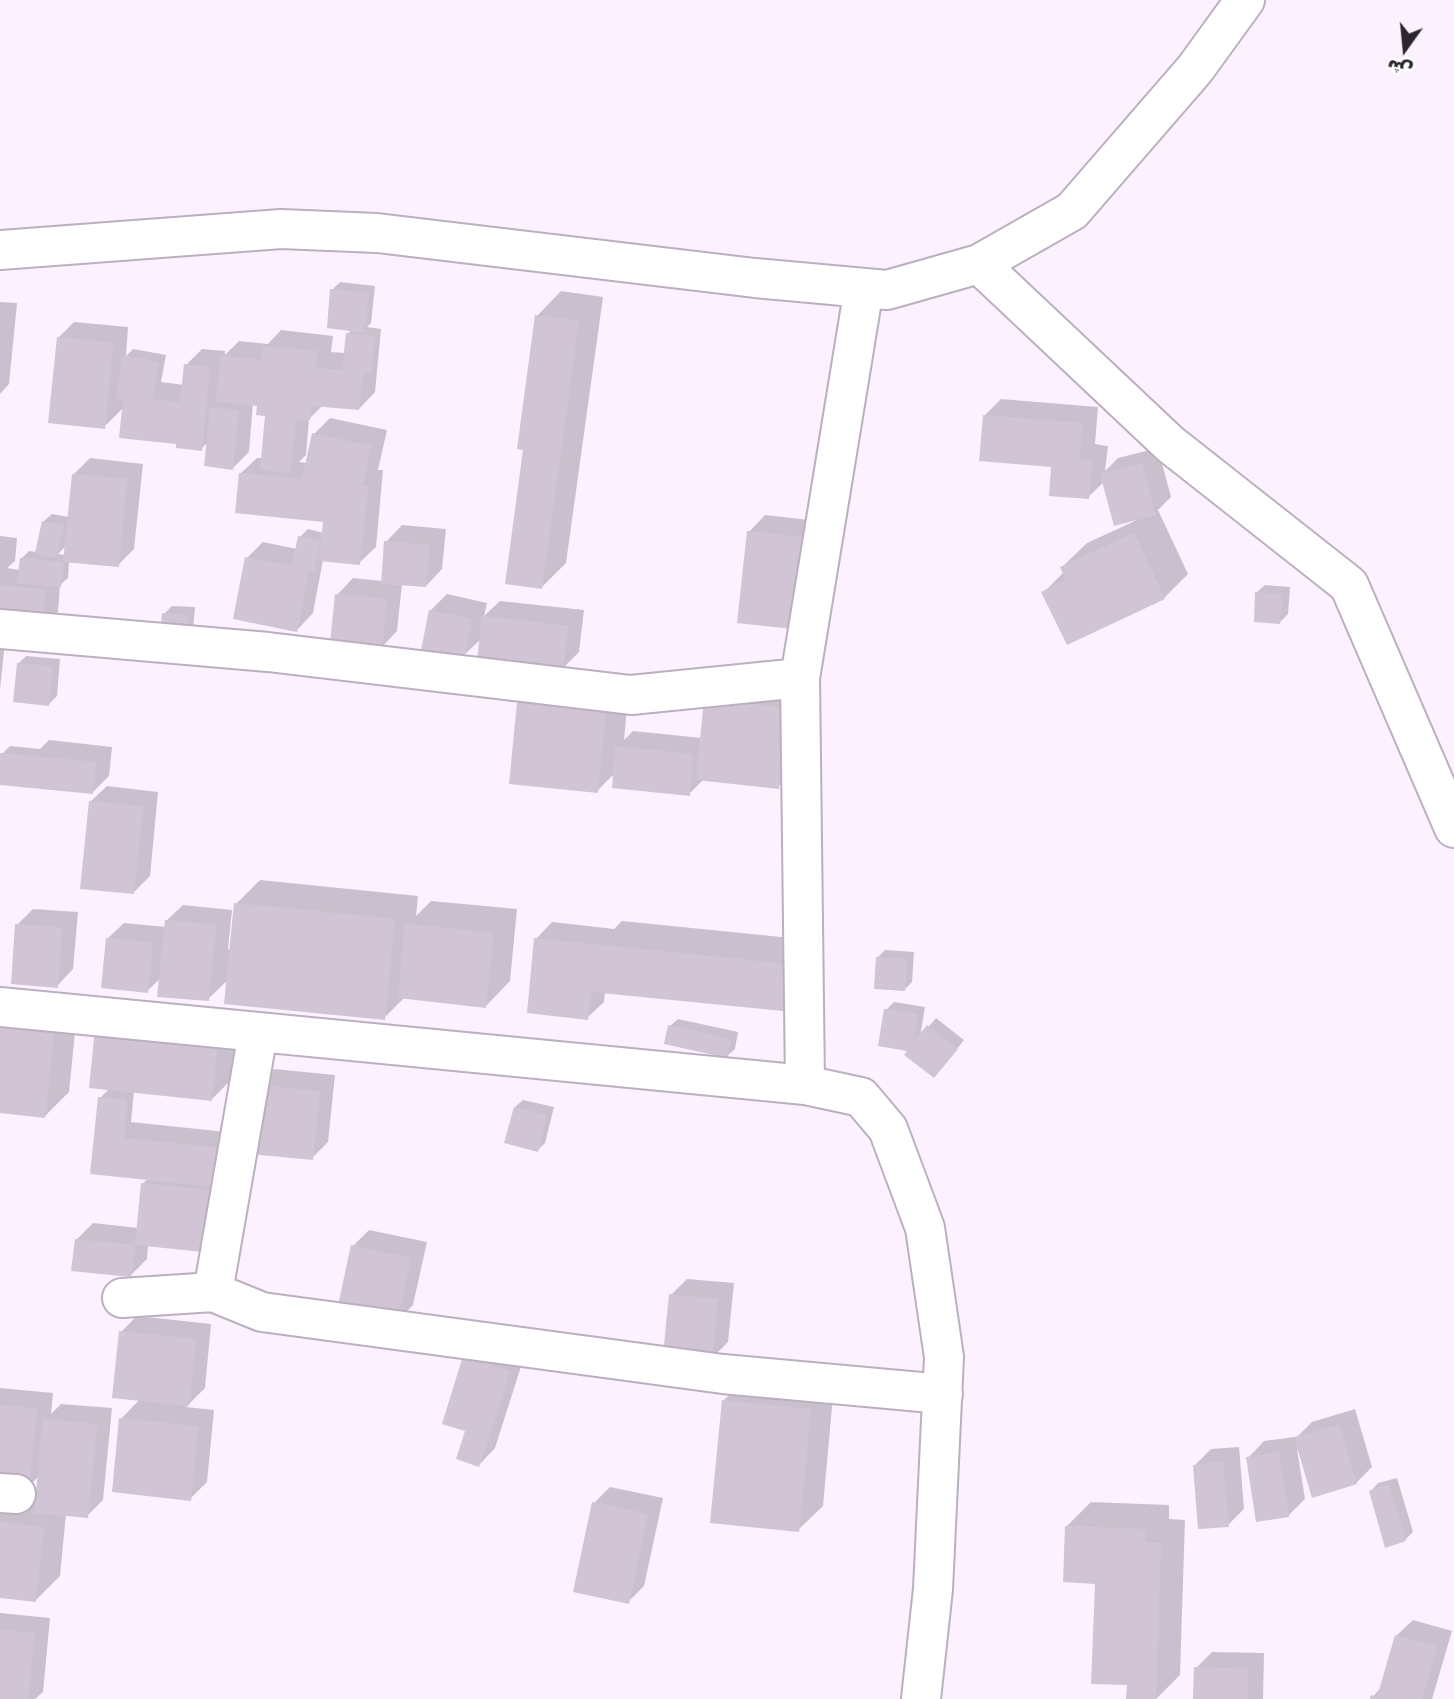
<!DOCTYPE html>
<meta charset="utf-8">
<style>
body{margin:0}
#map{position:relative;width:1454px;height:1699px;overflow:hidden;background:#fbf1ff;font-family:"DejaVu Sans",Cairo,sans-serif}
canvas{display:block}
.north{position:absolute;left:1370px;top:14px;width:70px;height:70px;-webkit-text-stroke:5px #fff;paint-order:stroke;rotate:195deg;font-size:19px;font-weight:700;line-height:28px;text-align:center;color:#2b262d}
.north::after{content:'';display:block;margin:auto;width:24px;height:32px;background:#2b262d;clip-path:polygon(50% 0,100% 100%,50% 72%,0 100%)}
</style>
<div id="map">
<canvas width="1454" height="1699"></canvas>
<div class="north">ش</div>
</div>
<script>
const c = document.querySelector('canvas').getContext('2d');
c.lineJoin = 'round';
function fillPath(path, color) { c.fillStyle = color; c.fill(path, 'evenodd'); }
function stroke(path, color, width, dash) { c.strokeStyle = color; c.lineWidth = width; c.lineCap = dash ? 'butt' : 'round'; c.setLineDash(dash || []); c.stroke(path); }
fillPath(new Path2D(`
 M340 282 375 286 371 323 367 327 381 329 375 392 359 409 323 405 309 419 306 455 299 462 307 463 314 434 330 418 387 430 378 470H383L376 547 359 563 323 560 313 613 297 630 247 558 263 542 297 549 300 537 308 529 324 533 325 520 240 474 257 458H263L267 414 259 404 253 403 249 452 233 468 208 442 201 449 178 442 124 407 104 427 58 338 74 322 128 327 126 356 133 349 166 355 161 382 184 385 186 365 202 349 225 351V355L239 341 268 344 281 330 333 336 331 352 346 353 348 334 352 329 332 290Z
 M561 291 603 297 566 563 542 587 537 316Z
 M0 302 17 303 9 384 0 394Z
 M1001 399 1098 407 1095 444 1108 446 1105 471 1118 458 1158 448 1171 497 1158 510 1188 574 1164 598 1044 592 1064 572 1062 567 1087 543 1137 520 1104 482 1088 497 1053 465 985 415Z
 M90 458 143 464 134 549 118 565 69 561 68 578 60 585 58 612 41 628 0 624V536L17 538 15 561 7 568 20 570 21 559 29 551 37 552 44 521 52 514 69 517 74 474ZM67 545 66 555 58 554Z
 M765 515 827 522 818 612 749 532Z
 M402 525 446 529 442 569 426 586 402 584 397 631 381 648 337 595 353 578 383 581 386 542Z
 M1265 585 1290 587 1288 614 1280 622 1257 592Z
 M447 594 487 603 484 616 500 601 584 610 579 652 563 668 481 639 463 656 430 611Z
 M172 606 195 607 193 630 164 614Z
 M0 640 5 641 0 690Z
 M26 656 60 659 57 696 49 704 18 664Z
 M543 678 629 686 624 740 633 731 702 738 706 700 810 684 802 762 778 787 704 779 689 794 615 773 597 791 519 702Z
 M49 740 112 747 109 776 93 792 0 783 2 754 10 746 40 749Z
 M107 786 158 792 150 876 134 892 90 802Z
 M260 880 418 896 416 916 431 901 517 909 510 981 486 1006 405 997 384 1018 228 980 208 999 161 978 147 991 107 939 124 923 166 927V921L183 905 232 910 228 949 231 950 236 904Z
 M33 909 78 912 73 969 57 986 17 925Z
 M622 921 811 940 806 985 782 1009 605 991 604 1002 587 1018 536 939 552 922 614 929Z
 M885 950 914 952 912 982 904 990 877 958Z
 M7 995 78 1002 69 1092 45 1116 0 1112Z
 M894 1002 925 1007 920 1037 936 1018 964 1040 942 1068 910 1049 886 1010Z
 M242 1017 236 1075 212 1099 134 1091 131 1122 236 1133 212 1251 148 1245 147 1259 131 1275 76 1240 93 1223 138 1228 142 1184 149 1178 92 1172 100 1098 109 1089Z
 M678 1019 738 1032 735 1049 727 1056 670 1026Z
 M274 1069 335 1075 328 1142 312 1158 258 1085Z
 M523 1100 554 1107 545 1143 538 1150 515 1107Z
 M369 1230 427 1242 413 1305 397 1321 353 1246Z
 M687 1279 734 1283 728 1342 712 1358 671 1295Z
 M137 1316 211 1324 205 1388 186 1407 214 1410 207 1482 190 1499 121 1419 140 1399 121 1332Z
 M525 1354 495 1448 479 1465 467 1430 464 1357Z
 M748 1376 834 1385 823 1506 798 1530 723 1401Z
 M0 1388 53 1393 51 1414 61 1404 112 1408 103 1500 87 1516 66 1514 60 1576 36 1600 0 1596V1496L37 1500 39 1476 29 1486 0 1483Z
 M1355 1409 1372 1467 1356 1483 1297 1449 1305 1499 1288 1516 1248 1458 1264 1441 1295 1437V1439L1312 1422Z
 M1239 1447 1244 1509 1228 1525 1195 1465 1211 1449Z
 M1397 1478 1413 1532 1405 1540 1371 1491 1378 1483Z
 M610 1487 663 1498 644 1586 628 1602 594 1503Z
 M1091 1502 1169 1505V1519L1185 1520 1180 1675 1156 1699 1129 1683 1097 1582 1066 1527Z
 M0 1613 50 1618 43 1692 35 1699H0Z
 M1413 1620 1452 1631 1432 1699H1371L1382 1686 1396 1636Z
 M1212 1652 1264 1653 1263 1699H1195L1196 1668Z`), '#0003');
fillPath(new Path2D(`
 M330 289 369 293 364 333 327 328Z
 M535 315 579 321 542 589 505 584 523 450 517 449Z
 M346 333 375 336 371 374 363 373 359 410 312 406 310 420 296 419 290 473 260 470 265 416 256 415 257 406 216 401 221 356 261 360 263 346 317 351 316 368 342 370Z
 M57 337 113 343 105 429 48 423Z
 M123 356 159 362 152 399 180 402 184 364 210 367 202 451 176 448V444L119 438 123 399 116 398Z
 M210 407 239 410 233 470 204 466Z
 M983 415 1083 423 1079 460 1092 462 1089 499 1049 496 1051 467 979 461Z
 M312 433 371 446 363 486H368L360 565 319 561 323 522 235 513 239 473 302 479Z
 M1142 463 1156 515 1114 526 1100 474Z
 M72 474 127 479 119 567 63 562Z
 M42 521 64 525 56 558 35 553Z
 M747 531 812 538 802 630 737 623Z
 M1134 533 1165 599 1067 645 1041 592 1066 580 1060 567Z
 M298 536 320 541 314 571 309 570 297 632 233 619 245 557 292 566Z
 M384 541 430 545 426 587 381 584Z
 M20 558 63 562 61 587 17 583Z
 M0 585 46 590 42 630 0 626Z
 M1255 592 1283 594 1280 624 1254 622Z
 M335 594 387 599 382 650 330 644Z
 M429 610 472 619 464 658 421 650Z
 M162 613 188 615 186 640 160 638Z
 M482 616 568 626 563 670 477 661Z
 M17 663 53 666 49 706 13 702Z
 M704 699 787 708 779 789 696 780Z
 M517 702 606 710 598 793 509 784Z
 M615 746 693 754 690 796 612 788Z
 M0 753 96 762 93 794 0 785Z
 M89 801 143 807 134 894 80 889Z
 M234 903 395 919 385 1020 224 1004Z
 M165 920 216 925 209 1001 157 997Z
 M15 924 62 928 58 988 11 984Z
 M405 924 494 933 486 1008 398 998Z
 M106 938 153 943 148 993 101 988Z
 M534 938 787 964 783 1011 591 992 588 1020 527 1013Z
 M876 957 907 959 905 991 874 989Z
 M884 1009 918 1014 913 1042 927 1025 958 1049 934 1078 904 1055 907 1051 878 1046Z
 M0 1021 55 1026 45 1118 0 1113Z
 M668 1025 732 1040 727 1058 664 1044Z
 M95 1028 218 1040 212 1101 89 1088Z
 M256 1085 320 1091 313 1160 250 1154Z
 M98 1097 127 1100 124 1138 220 1148 216 1187 90 1174Z
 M514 1107 547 1115 538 1152 504 1143Z
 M141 1183 219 1191 213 1253 135 1245 131 1277 71 1271 75 1239 135 1245Z
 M351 1245 411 1258 397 1323 337 1310Z
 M669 1294 718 1299 712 1360 663 1355Z
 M119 1331 196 1339 189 1406 112 1398Z
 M463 1356 510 1371 479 1467 456 1459 465 1431 442 1424Z
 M722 1400 811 1409 799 1532 710 1523Z
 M0 1405 37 1409 29 1488 0 1485Z
 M119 1418 198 1426 191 1501 112 1492Z
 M43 1419 97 1424 88 1518 34 1513Z
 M1339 1425 1357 1484 1312 1498 1294 1437Z
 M1279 1452 1289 1517 1256 1522 1246 1457Z
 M1223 1462 1229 1527 1198 1529 1193 1465Z
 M1389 1484 1406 1541 1385 1548 1369 1491Z
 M592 1502 648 1514 629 1604 573 1592Z
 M0 1522 44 1527 36 1602 0 1598Z
 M1065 1526 1146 1529 1145 1543H1161L1156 1699H1126L1127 1685 1091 1684 1095 1584 1063 1582Z
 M0 1630 35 1633 28 1699H0Z
 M1395 1635 1437 1647 1422 1699H1370L1371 1695 1377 1697Z
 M1194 1667 1248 1669V1699H1193Z`), '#d0c4d5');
const minor = new Path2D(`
 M0 250 281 229 377 233 755 278 887 290 979 264 1072 211 1195 69 1245 0
 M979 264 1170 444 1349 585 1454 828
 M864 288 800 678 805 1085 861 1097 888 1129 925 1228 944 1357 933 1589 921 1699
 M0 629 268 652 631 695 800 678
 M0 1007 805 1085
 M213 1292 258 1033
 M122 1298 213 1292 262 1312 723 1374 943 1394
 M0 1493 16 1494`);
stroke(minor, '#bbafc0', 42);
stroke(minor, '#fff', 38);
</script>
